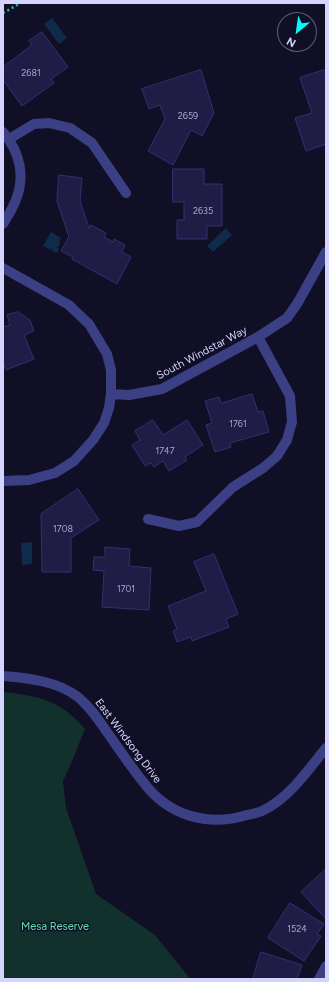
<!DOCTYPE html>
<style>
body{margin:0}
#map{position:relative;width:329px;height:982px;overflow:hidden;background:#110f26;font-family:Figtree,sans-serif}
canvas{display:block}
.frame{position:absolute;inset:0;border:4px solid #d5d4fe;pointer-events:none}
.north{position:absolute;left:277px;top:12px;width:40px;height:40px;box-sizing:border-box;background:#110f26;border:1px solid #5f5e7c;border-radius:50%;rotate:209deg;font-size:11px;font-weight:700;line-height:16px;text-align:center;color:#d5d4fe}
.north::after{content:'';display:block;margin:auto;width:14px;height:18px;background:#03fafc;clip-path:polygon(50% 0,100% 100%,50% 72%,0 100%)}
</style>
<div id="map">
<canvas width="329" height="982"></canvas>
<div class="frame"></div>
<div class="north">N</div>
</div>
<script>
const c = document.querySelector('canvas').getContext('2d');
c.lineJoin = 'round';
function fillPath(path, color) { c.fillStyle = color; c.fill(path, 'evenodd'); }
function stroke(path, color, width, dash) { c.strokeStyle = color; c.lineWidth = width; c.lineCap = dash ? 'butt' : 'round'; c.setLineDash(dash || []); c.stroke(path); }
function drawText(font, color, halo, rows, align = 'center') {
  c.font = font + ' Figtree,sans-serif'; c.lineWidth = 3; c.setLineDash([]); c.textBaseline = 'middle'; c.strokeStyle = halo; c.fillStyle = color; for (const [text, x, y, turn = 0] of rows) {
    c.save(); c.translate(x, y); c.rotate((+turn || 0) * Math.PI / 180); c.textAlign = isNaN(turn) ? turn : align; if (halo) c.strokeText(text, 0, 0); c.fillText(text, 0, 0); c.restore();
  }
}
fillPath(new Path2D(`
 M3 692C38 696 61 700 85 729L70 766 63 781 66 808 96 894 155 935 188 976 189 979H3Z`), '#12302c');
fillPath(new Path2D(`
 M52 18 67 38 59 44 44 24Z
 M226 228 232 235 213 252 207 246Z
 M51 232 61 238 59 243 60 244 58 247H56L59 249 57 253 52 251 53 248 51 250 43 246Z
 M32 542V564L22 565 21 543Z`), '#0f2b4a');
const building = new Path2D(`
 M42 32 68 67 51 79 54 83 22 106 3 80V67L32 45 29 41Z
 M201 70 214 113 202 136 191 130 173 165 148 151 165 119 160 105 149 109 142 89Z
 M324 70 326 77V144L306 151 295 118 312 113 300 78Z
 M173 169H204V184H222V226H207V239H177V220H184V202H173Z
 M59 175 82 178 80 201 89 228 91 225 106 233 104 237 113 242 114 239 125 245 122 252 131 257 117 284 72 259 73 257 61 251 69 237 57 201Z
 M18 312 30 320 34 331 24 335 34 359 6 370 3 362V327L10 325 7 315Z
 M252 394 258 412 263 411 269 432 230 443 231 447 215 452 206 425 212 423 205 401 219 397 221 403Z
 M153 420 163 435 187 420 203 445 185 457 187 460 169 471 163 461 154 467 151 463 145 466 132 445 140 440 135 431Z
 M78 489 99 520 71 538V572H42L41 514Z
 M105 547 130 549 129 566 151 568 149 610 102 607 104 571 93 570 94 557H105Z
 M214 554 238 614 226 619 229 627 192 641 191 637 177 642 173 631 177 629 168 606 206 591 194 562Z
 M325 870 326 871V919L301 892Z
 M290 903 324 924 317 934 321 936 304 961 268 938Z
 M261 952 302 965 297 979H253Z`);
fillPath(building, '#201c46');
stroke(building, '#352e72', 1);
stroke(new Path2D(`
 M3 13 21 3`), '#31b6a2', 2.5, [2, 3]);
stroke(new Path2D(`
 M3 132C20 152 26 177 15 202 12 210 7 217 3 224
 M9 139 34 124 49 123 70 128 92 143 126 193
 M3 268 69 305 89 324 107 354 111 370V394L109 408 104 423 93 440 74 461 55 473 29 480 3 481
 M111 394 129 395 162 389 258 337 287 318 297 304 326 252
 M148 519 179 526 197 522 233 487 263 468 277 456 287 440 292 422 290 396 258 337
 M3 676C28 678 57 681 78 697 90 707 98 719 107 732 119 749 131 767 144 783 169 816 208 827 247 815 252 814 259 813 264 810 290 797 308 770 326 748
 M319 979 326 966`), '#3b3f84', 10);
drawText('9px', '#a8a6d0', null, [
 ["2681",31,73],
 ["2659",188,116],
 ["2635",203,211],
 ["1761",238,424],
 ["1747",165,451],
 ["1708",63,529],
 ["1701",126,589],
 ["1524",297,929]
]);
drawText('11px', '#d5d4fe', '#110f26', [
 ["South Windstar Way",202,353,-28],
 ["East Windsong Drive",128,741,53]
]);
drawText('11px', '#61deb3', '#110f26', [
 ["Mesa Reserve",55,927]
]);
</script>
